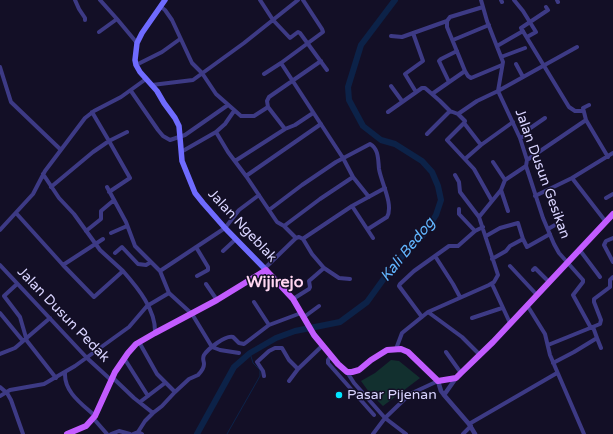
<!DOCTYPE html>
<style>
body{margin:0}
canvas{display:block;background:#130f26}
</style>
<canvas width="613" height="434"></canvas>
<script>
const c = document.querySelector('canvas').getContext('2d');
c.lineJoin = 'round';
function fillPath(path, color) { c.fillStyle = color; c.fill(path, 'evenodd'); }
function stroke(path, color, width, dash) { c.strokeStyle = color; c.lineWidth = width; c.lineCap = dash ? 'butt' : 'round'; c.setLineDash(dash || []); c.stroke(path); }
function drawText(font, color, halo, rows, align = 'center') {
  c.font = font + ' "Varela Round",sans-serif'; c.lineWidth = 3; c.setLineDash([]); c.textBaseline = 'middle'; c.strokeStyle = halo; c.fillStyle = color; for (const [text, x, y, turn = 0] of rows) {
    c.save(); c.translate(x, y); c.rotate((+turn || 0) * Math.PI / 180); c.textAlign = isNaN(turn) ? turn : align; if (halo) c.strokeText(text, 0, 0); c.fillText(text, 0, 0); c.restore();
  }
}
fillPath(new Path2D(`
 M391 360 399 361 420 378 383 406 369 392 361 381 375 373Z`), '#12302f');
stroke(new Path2D(`
 M227 434 260 376V370L253 363 250 353`), '#0c2248', 1);
stroke(new Path2D(`
 M197 434 234 367 250 353 276 338 295 331 340 322 367 302 393 266 424 234 436 215 441 200 438 186 432 172 422 161 395 144 381 140 363 126 349 100 348 87 361 45 395 0`), '#0c2248', 6);
stroke(new Path2D(`
 M75 0 79 9 85 18V20
 M100 0 117 19
 M260 0 273 20 290 38 298 32 300 33 327 70
 M481 0 487 21 503 62 498 91 520 138 527 160 526 166 529 175 543 218 554 244 559 253 583 280V282L573 295 591 328
 M501 0 502 2
 M514 0 523 11 536 32 527 37
 M557 0 558 2
 M161 7 165 10 172 20 192 63 202 73 216 94 241 116H254L268 107 267 101 269 97 321 61
 M546 7 548 10 521 28 569 107 575 111H583
 M99 32 117 19 137 43
 M413 33 423 61 405 74 416 92
 M391 36 402 37 447 21
 M453 40 489 25
 M497 46 523 31
 M501 57 525 48
 M516 64 523 77
 M136 65 162 52 180 39
 M0 67 11 102 60 149
 M465 71 447 27V21L450 17 483 7
 M264 74 281 63
 M449 82 439 61 441 59 457 51
 M152 85 193 80 244 43 298 0
 M391 86 402 101
 M131 91 158 130 163 136 170 140 185 135 228 105
 M432 94 440 101 450 111 458 114 477 101 498 91 577 47
 M589 105 583 108 586 120 608 157
 M268 107 285 129 295 125 313 113
 M92 112 109 141 127 132
 M388 112 422 88H425L432 94 465 71 468 76 471 78 502 65
 M458 114 465 121 464 123
 M216 132 225 124 234 111
 M427 134 450 111
 M520 138 528 134 529 129 545 118
 M181 152 216 132 228 152 246 176 277 222 284 226 296 238 299 237 303 239
 M465 159 481 145
 M527 160 586 120
 M235 161 285 129
 M493 162 505 180
 M455 175 459 182 460 192 479 217
 M246 176 321 124
 M353 177 369 197
 M572 178 606 222
 M51 187 93 152 109 141 130 178 109 192
 M501 190 508 211
 M535 196 572 178 613 153
 M606 198 613 194
 M492 201 474 169 447 140 464 123 481 145 513 122
 M352 206 373 238
 M459 209V214L475 231
 M269 210 302 185 336 162 370 144C379 149 378 160 379 169 381 182 394 205 387 217L368 229
 M16 213 63 265 94 297 123 271 100 250 74 214 59 198 43 174
 M284 226 320 199 353 177 343 158 281 63 323 32 322 29 303 0
 M548 229 555 225
 M0 230 33 194 45 171 85 118 94 111 121 97 146 79
 M86 231 101 219V211L114 200
 M111 233 127 226
 M486 236 500 228 518 223 523 239 510 246 506 251 492 259
 M613 238 606 241 604 245 613 262
 M523 239 527 247 550 234
 M196 247 208 267V270L197 276
 M579 249 600 277
 M223 251 236 239
 M115 253 122 247 138 264 146 265 151 262
 M435 256 453 284 460 297
 M0 265 87 358 111 380
 M63 265 103 239
 M510 266 537 295
 M265 268 296 238
 M324 268 339 278 350 279
 M533 270 535 268 549 282
 M123 271C138 288 156 310 155 333
 M160 271 225 228 239 210 259 195
 M17 284 4 296 20 317 27 341 56 378
 M206 284 217 300
 M492 284 510 323
 M169 293 192 314 212 347 220 350 239 353
 M293 299 309 289 310 287 309 281 324 268 312 254 303 239 304 238 352 206 385 188
 M254 302 269 325
 M527 305 545 334 550 355 584 434
 M428 312 462 337 480 355
 M0 313 23 341
 M304 317 319 306
 M422 317 399 286 400 284 414 271 449 246H458L475 231 483 227
 M472 318 502 308
 M597 338 601 348
 M548 345 600 324 601 320 594 302V299L610 287V280L613 277
 M396 349 402 333 428 312 489 285 494 282 498 275 479 217 501 190 505 180 526 166
 M446 352 461 373
 M0 354 15 348 50 318
 M331 356 328 360V363L374 415
 M124 358 148 396
 M553 363 574 352 597 338 593 327
 M347 372 354 383 385 418 406 434
 M65 373C64 392 82 404 95 416
 M264 376 263 371 257 362 269 351 275 348H282L289 360 298 369 322 346
 M112 377 134 398 153 413 162 406 175 392 157 374 139 342
 M289 381 298 369
 M0 387 7 393 11 400 23 434
 M175 392 189 379 198 375C201 372 204 368 204 364 204 361 202 359 204 355 208 349 225 335 233 337L239 343 244 344 269 325 301 313
 M0 396 10 390 44 384 75 366 129 327 147 306 169 293 160 271 135 246 126 222 107 187
 M140 402 165 383
 M93 418 107 434
 M469 424 557 373
 M138 432 145 421 153 413
 M111 434 119 431 130 434
 M133 434 138 432 142 434
 M373 434 385 418 410 394 438 381
 M463 434 471 426`), '#3d3a85', 4);
stroke(new Path2D(`
 M438 381 441 391 444 395 469 424 475 434
 M444 395 456 378`), '#3d3a85', 4.5);
stroke(new Path2D(`
 M165 0 142 33 137 43 135 60 136 65 140 72 157 91 164 103 175 118 179 126 182 161 195 193 203 203 225 228 266 270`), '#6f6bff', 5.5);
stroke(new Path2D(`
 M67 434 86 426 95 416 115 372 128 353 136 344 155 333 217 300 266 270 293 299 314 335 338 364 347 372H352L359 370 371 360 387 350 401 349 408 352 438 381 456 378 461 373 493 342 613 214`), '#c25bff', 6);
for (const [x, y, r, color] of [
 [339,395,4,"#00e5ff"]
]) { const dot = new Path2D(); dot.arc(x, y, r, 0, 2 * Math.PI); c.fillStyle = color; c.fill(dot); stroke(dot, '#130f26', 1.5); }
drawText('14px', '#d9d4ff', '#130f26', [
 ["Jalan Dusun Gesikan",542,174,70],
 ["Jalan Ngeblak",242,226,47],
 ["Jalan Dusun Pedak",63,315,46]
]);
drawText('14px', '#d9d4ff', '#130f26', [
 ["Pasar Pijenan",347,395]
], 'left');
drawText('italic 15px', '#62b6ff', '#130f26', [
 ["Kali Bedog",408,250,-51]
]);
drawText('bold 16px', '#ffd6f0', '#130f26', [
 ["Wijirejo",275,283]
]);
</script>
